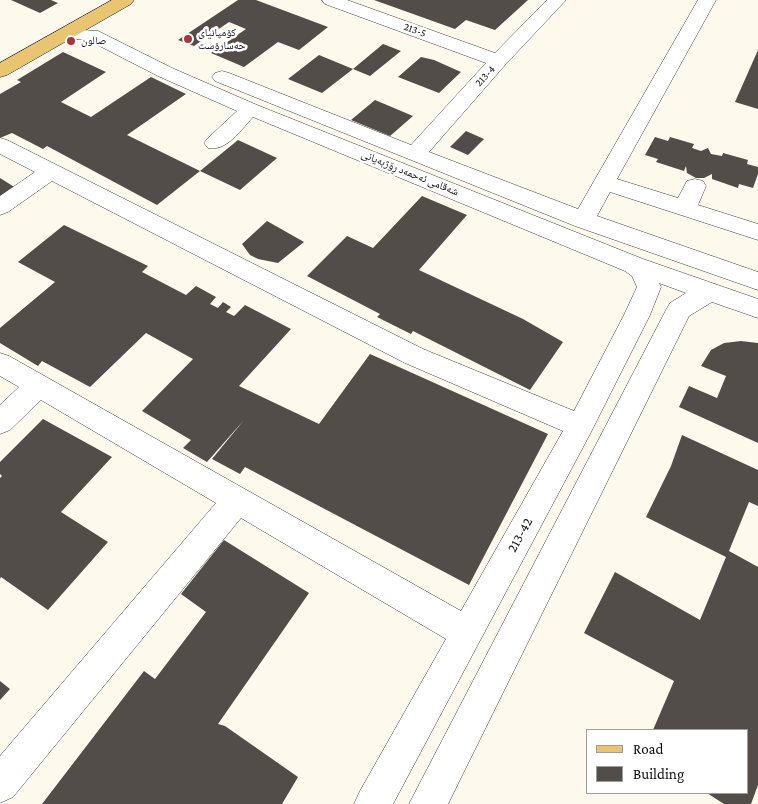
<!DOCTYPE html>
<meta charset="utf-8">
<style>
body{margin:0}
#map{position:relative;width:758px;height:804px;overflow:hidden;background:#fdf9ed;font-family:"Crimson Pro",serif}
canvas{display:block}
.legend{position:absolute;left:586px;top:729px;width:162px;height:65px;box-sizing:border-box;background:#fff;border:1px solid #9e9e9e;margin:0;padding:6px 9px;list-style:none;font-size:15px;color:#0c0c0c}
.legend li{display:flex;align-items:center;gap:10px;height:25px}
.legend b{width:25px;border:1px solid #9e9e9e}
</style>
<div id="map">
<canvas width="758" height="804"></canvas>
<ul class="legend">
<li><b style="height:6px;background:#e9c572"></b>Road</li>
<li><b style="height:14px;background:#534d4a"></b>Building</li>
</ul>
</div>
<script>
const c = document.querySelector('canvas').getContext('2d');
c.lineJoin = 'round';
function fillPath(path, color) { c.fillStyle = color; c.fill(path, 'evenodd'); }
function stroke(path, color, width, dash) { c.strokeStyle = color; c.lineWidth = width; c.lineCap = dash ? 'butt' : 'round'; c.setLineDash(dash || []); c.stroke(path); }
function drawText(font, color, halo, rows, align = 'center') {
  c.font = font + ' "Crimson Pro","Noto Naskh Arabic",serif'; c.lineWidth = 5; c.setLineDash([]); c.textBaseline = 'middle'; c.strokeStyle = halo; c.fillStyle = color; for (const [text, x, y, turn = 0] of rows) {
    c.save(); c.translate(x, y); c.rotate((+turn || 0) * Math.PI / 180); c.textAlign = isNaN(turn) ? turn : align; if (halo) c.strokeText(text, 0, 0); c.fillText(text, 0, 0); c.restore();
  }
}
fillPath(new Path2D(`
 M11 0H51L58 3 40 13Z
 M238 0H256L328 27 299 50 278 42 244 67 211 53 246 29 229 22 194 46 178 40Z
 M374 0H528L495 30 466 20 455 29Z
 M383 44 401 51 370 76 353 69Z
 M758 50V109L735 102Z
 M63 52 106 72 61 102 91 117 151 77 186 94 127 135 200 171 157 205 47 146 43 149 12 133 0 138V94L21 82 17 80Z
 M319 55 353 69 322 93 288 79Z
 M421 57 434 60 461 72 439 93 398 77Z
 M375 100 413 116 390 136 351 120Z
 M466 131 484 139 468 155 450 147Z
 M655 137 668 141 670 137 694 144 692 148 701 151 708 148 711 154 722 156 723 153 748 160 747 164 758 167V174L753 188 739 184 738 188 712 179V174L704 178H696L687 173 686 166 684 171 656 162 658 159 645 155Z
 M238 140 277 158 240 190 200 171Z
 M0 178 16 188 0 199Z
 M422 196 467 215 419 270 523 319 563 342 530 390 413 331 411 334 377 317 380 314 307 276 347 236 373 248Z
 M267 221 304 242 278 263 258 259 250 255 242 244Z
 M64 225 148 266 142 272 186 295 196 286 216 297 210 304 218 308 223 302 231 307 226 312 234 316 245 305 291 329 239 386 319 424 370 354 548 434 469 585 245 467 240 474 212 459 244 420 207 462 183 448 191 440 142 411 193 359 146 333 90 387 42 361 38 366 0 343V328L55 282 18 262Z
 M741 341 758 343V443L679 407 689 386 717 398 726 376 701 366 711 350 724 343Z
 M43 419 112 457 61 512 108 542 48 610 1 577 0 579V478L2 476 0 474V462Z
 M682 435 758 470V506L749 502 729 551 758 567V785L751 804H724L707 793H747V730H653L674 681 584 633 615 572 700 620 726 557 646 517 671 466Z
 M224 540 309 593 218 724 225 726 298 777 282 804H42L144 671 155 679 206 612 181 594Z
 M0 681 10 689 0 700Z`), '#534d4a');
const minor = new Path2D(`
 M322 0H347L495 53 547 0H566L505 65 429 152 578 209 698 0H716L617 179 678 198 687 181 695 179 703 181 706 186 698 205 758 224V240L610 192 597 216 758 272V290L575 226 215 81 212 77 215 73 222 71 229 73 411 145 486 63 325 4Z
 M66 29 98 31 172 68 257 105 643 259 758 299V318L712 302 689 316 448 804H409L666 310 670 303 686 293 659 283 661 287 650 315 590 434 393 804H354L360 791 446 639 241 518 13 797 0 803V756L216 503 41 400 10 430 0 434V405L19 387 0 376V353L9 356 461 611 563 431 405 363 52 181 8 212 0 215V196L35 172 0 154V138L7 140 423 349 574 411 624 315 637 287 632 276 625 271 253 117C241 130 226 152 208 148L204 143 208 138 237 111 158 76 88 40 60 38 57 34 60 30Z`);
const major = new Path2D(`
 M112 0H134L131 4 7 75 0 77V63Z`);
stroke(minor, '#3f3f3f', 1);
stroke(major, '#1d1d1d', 1);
fillPath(minor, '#fff');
fillPath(major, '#e9c572');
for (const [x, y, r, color] of [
 [188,39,5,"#ac3441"],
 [71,41,5,"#ac3441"]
]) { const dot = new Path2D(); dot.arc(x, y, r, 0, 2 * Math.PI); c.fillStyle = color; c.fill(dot); stroke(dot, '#fff', 2); }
drawText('11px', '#0c0c0c', '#fff', [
 ["213-5",415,30,20],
 ["213-4",485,76,-48],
 ["شەقامی ئەحمەد ڕۆژبەیانی",410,173,22]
]);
drawText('11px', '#0c0c0c', '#fff', [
 ["کۆمپانیای",198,33],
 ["حەسارۆست",198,46],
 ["صالون",81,41]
], 'left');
drawText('14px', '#0c0c0c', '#fff', [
 ["213-42",520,535,-61]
]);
</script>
